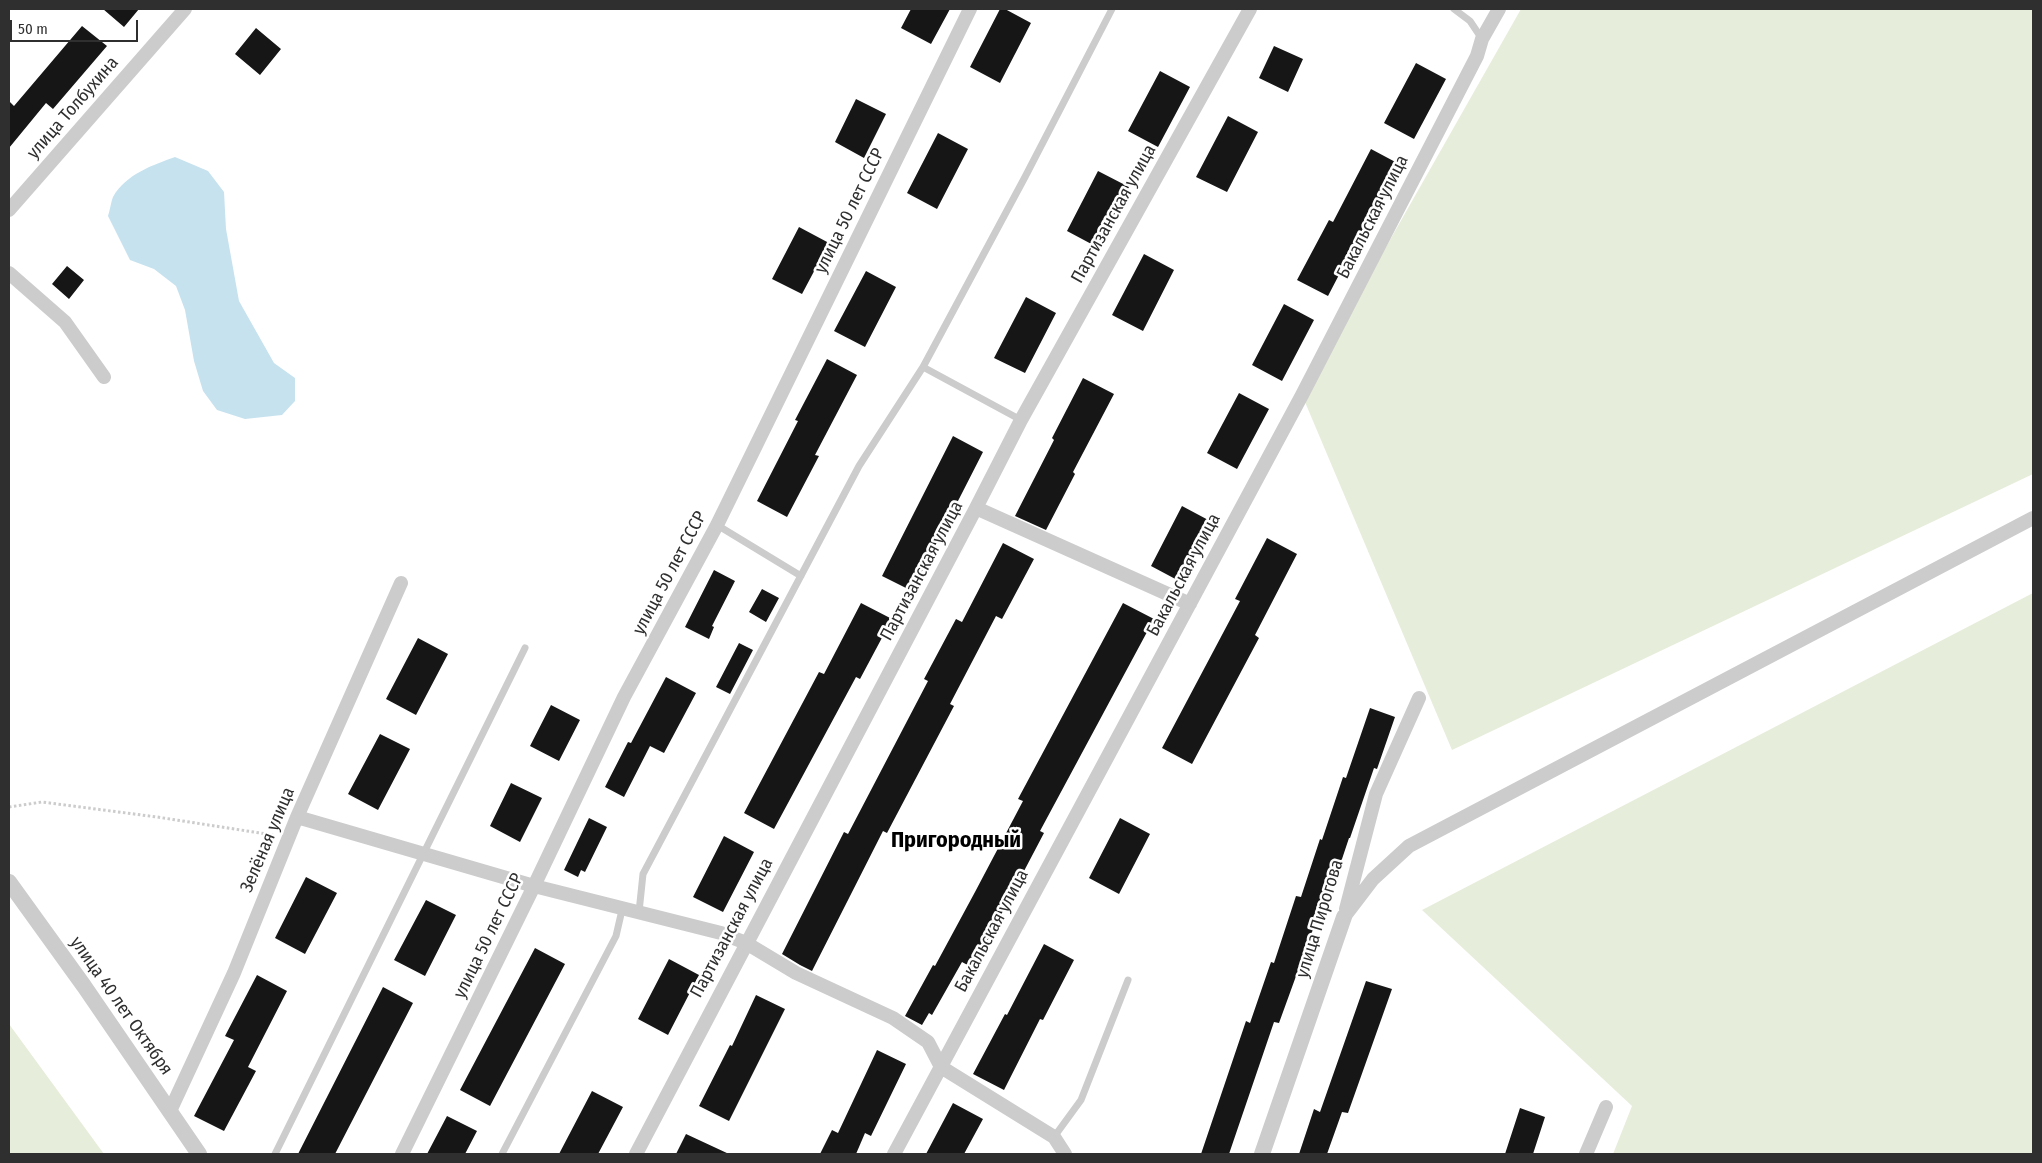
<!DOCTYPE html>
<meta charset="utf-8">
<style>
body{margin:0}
#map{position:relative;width:2042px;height:1163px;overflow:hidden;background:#fff;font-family:"Fira Sans Condensed",sans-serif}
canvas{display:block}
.frame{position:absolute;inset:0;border:10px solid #2f2f2f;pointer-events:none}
.scale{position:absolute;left:10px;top:20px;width:128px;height:22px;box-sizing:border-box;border:2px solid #2f2f2f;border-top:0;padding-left:6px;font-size:15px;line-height:18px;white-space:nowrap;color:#2f2f2f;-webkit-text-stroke:4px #fff;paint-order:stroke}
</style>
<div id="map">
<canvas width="2042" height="1163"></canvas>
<div class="frame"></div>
<div class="scale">50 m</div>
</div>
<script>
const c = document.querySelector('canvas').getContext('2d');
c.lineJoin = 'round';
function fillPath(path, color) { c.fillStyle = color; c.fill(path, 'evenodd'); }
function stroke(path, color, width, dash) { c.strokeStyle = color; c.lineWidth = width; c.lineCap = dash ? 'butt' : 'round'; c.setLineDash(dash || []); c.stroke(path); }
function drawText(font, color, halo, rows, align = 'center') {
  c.font = font + ' "Fira Sans Condensed",sans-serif'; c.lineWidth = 5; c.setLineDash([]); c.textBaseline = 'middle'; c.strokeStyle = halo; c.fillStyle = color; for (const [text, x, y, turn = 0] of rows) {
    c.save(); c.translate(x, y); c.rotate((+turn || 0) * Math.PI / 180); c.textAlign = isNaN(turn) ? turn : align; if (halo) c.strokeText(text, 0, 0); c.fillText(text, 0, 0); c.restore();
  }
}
fillPath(new Path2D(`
 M1521 9H2033V474L1452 750 1302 395Z
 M2033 593V1154H1613L1632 1106 1422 910Z
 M9 1024 104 1154H9Z`), '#e7eddb');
fillPath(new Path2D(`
 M175 157 208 171 224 192 226 229 239 301 274 363 295 378V401L282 415 245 419 217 410 203 391 194 361 185 310 176 286 154 269 130 260 108 216C110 210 111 202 113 197 126 174 153 165 175 157Z`), '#c6e2ef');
fillPath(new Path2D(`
 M103 9H139L124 27Z
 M911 9H950L931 44 901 28Z
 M1000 9H1005L1031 23 1000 83 970 67Z
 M82 26 107 46 53 109 46 103 9 148V101L14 106Z
 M256 28 281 49 260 75 235 54Z
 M1274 46 1303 59 1288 92 1259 78Z
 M1416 63 1446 79 1414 139 1384 123Z
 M1160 71 1190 87 1158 147 1128 131Z
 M856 99 886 114 864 158 835 142Z
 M1228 116 1258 132 1227 192 1196 177Z
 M938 133 968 149 937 209 907 193Z
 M1371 149 1401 165 1369 225 1366 223 1328 296 1297 280 1329 220 1333 222Z
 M1098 171 1129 187 1097 247 1067 231Z
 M799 227 829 243 802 294 772 279Z
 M1144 254 1174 270 1143 331 1112 315Z
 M67 266 84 280 69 299 52 284Z
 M866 271 896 287 865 347 834 331Z
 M1026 297 1056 313 1025 373 994 358Z
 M1284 304 1314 320 1282 381 1252 365Z
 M827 359 857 375 815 455 819 456 787 517 757 501 798 421 795 420Z
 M1083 378 1114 394 1073 472 1075 474 1046 530 1015 516 1054 440 1052 438Z
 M1239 393 1269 409 1237 469 1207 453Z
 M953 436 983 452 912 591 882 576Z
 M1182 506 1212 522 1181 582 1151 566Z
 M1267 538 1297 554 1255 635 1259 638 1192 764 1162 748 1240 601 1235 599Z
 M1003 543 1034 559 1002 619 996 616 950 704 954 706 887 833 883 831 812 971 800 965 782 954 844 832 848 834 928 681 924 679 956 619 962 622Z
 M714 570 735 581 712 626 714 627 709 639 685 627Z
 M762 589 779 598 766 622 749 612Z
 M861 603 892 619 860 679 856 677 774 829 744 813 819 672 824 674Z
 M1123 603 1154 619 1040 831 1044 833 973 968 962 962 932 1015 929 1013 922 1025 905 1016 933 965 935 966 975 892 1023 801 1018 799Z
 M418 638 448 654 416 715 386 699Z
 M739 643 753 650 730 694 716 687Z
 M666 677 696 693 664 753 650 746 624 797 605 787 628 742 631 743Z
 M551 705 580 720 559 761 530 746Z
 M1370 708 1395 717 1377 769 1374 768 1350 838H1349L1328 901 1324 899 1279 1023 1274 1022 1229 1154H1201L1246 1021 1250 1023 1271 962 1274 963 1296 896 1301 897 1320 839 1322 840 1343 777 1346 778Z
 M380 734 410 749 378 810 348 794Z
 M511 783 542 798 520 842 490 826Z
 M589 818 607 827 585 872 581 870 578 877 564 870Z
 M1120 818 1150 834 1119 894 1089 878Z
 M724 836 754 852 723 912 693 897Z
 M306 877 337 893 305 954 275 938Z
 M426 900 456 915 425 976 394 960Z
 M1044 944 1074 960 1043 1020 1040 1019 1004 1090 973 1074 1005 1014 1007 1015Z
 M535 948 565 964 490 1106 460 1090Z
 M669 959 699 975 668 1035 638 1019Z
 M257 975 287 991 248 1067 256 1071 224 1131 194 1116 234 1040 225 1036Z
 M1366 981 1392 989 1348 1113 1342 1112 1327 1154H1299L1314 1109 1320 1112Z
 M383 987 413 1003 335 1154H298Z
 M756 995 785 1009 729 1121 699 1106 730 1045 732 1046Z
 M877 1050 906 1064 871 1136 865 1133 856 1154H820L832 1130 838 1133Z
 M592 1091 623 1107 598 1154H559Z
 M953 1103 983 1119 964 1154H926Z
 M1520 1108 1545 1117 1533 1154H1505Z
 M447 1116 477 1131 465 1154H427Z
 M686 1134 729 1154H676Z`), '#161616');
stroke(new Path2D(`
 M9 807 42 802 157 817 273 835`), '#ccc', 3, [2.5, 2.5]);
stroke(new Path2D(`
 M1454 9 1470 21 1482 39
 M923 367 1021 420
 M717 525 801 576
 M639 912 643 874 859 466 923 367 1025 177 1112 9
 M1054 1137 1081 1100 1128 980
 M275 1154 525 648
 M502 1154 616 936 622 910`), '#ccc', 7);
stroke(new Path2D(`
 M9 210 185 9
 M9 273 65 322 104 377
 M976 508 1190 604
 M297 817 534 886 721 933 746 943 796 973 893 1018 928 1042 941 1067 1054 1137 1065 1154
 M1346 909 1376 794 1419 698
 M1344 917 1373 879 1409 846 2033 518
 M170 1111 234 973 297 817 401 583
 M402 1154 534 886 624 697 717 525 970 9
 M636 1154 976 508 1021 420 1250 9
 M894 1154 1302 395 1477 56 1482 39 1499 9
 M1586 1154 1606 1107`), '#ccc', 14);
stroke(new Path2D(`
 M9 882 84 986 199 1154
 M1262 1154 1344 917`), '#ccc', 16);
drawText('18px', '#2f2f2f', '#fff', [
 ["улица Толбухина",73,108,-49],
 ["улица 50 лет СССР",850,211,-64],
 ["Партизанская улица",1114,214,-61],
 ["Бакальская улица",1373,217,-63],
 ["Партизанская улица",922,571,-62],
 ["улица 50 лет СССР",670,573,-62],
 ["Бакальская улица",1184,575,-62],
 ["Зелёная улица",268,840,-67],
 ["улица Пирогова",1320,919,-73],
 ["Партизанская улица",732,928,-62],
 ["Бакальская улица",992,931,-62],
 ["улица 50 лет СССР",489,936,-64],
 ["улица 40 лет Октября",121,1006,55]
]);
drawText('bold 22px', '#000', '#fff', [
 ["Пригородный",956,841]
]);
</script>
